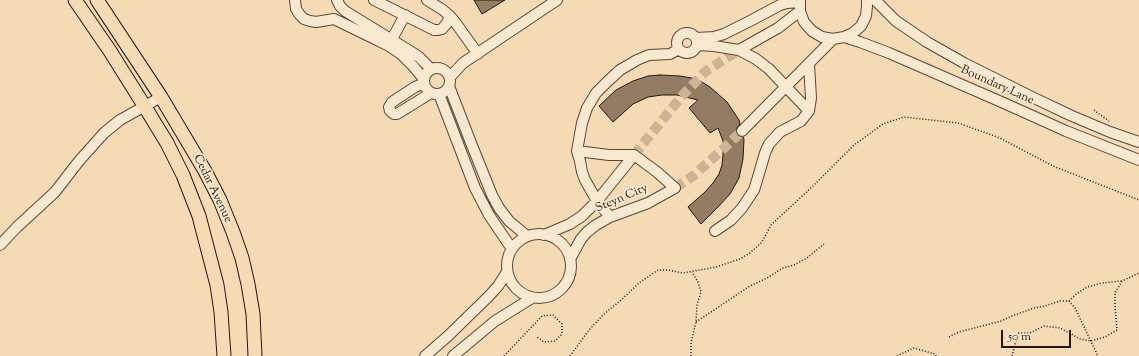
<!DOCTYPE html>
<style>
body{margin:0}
#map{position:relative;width:1139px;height:356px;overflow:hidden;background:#f5dbb5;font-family:"Sorts Mill Goudy",serif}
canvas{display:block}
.scale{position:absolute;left:1001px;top:330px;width:70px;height:18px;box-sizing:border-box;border:2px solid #28150d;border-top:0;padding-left:5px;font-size:12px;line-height:14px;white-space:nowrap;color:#28150d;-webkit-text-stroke:3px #f8e8cf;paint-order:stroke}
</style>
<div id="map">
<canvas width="1139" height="356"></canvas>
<div class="scale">50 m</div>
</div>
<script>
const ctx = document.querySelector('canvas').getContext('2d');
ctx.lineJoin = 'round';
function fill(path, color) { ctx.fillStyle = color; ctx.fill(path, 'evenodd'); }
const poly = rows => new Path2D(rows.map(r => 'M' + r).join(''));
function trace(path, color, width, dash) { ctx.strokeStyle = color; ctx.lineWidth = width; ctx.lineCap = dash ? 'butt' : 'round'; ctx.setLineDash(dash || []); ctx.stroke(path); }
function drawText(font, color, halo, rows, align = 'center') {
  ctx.font = font + ' "Sorts Mill Goudy",serif'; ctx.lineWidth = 3.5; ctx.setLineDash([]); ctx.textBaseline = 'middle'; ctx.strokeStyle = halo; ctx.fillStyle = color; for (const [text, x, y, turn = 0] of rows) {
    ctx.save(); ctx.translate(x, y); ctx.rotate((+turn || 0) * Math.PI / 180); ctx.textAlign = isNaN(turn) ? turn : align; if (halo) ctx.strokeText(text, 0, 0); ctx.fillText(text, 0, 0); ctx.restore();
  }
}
const building = poly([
 [474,0,505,0,482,14,474,0],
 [660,75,680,76,697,79,710,87,727,102,739,120,740,124,736,129,736,132,738,136,743,137,744,139,743,159,739,178,730,194,718,207,701,224,688,207,705,192,713,183,719,174,722,165,723,155,723,141,718,128,710,133,689,108,698,100,677,95,662,95,648,97,633,104,613,122,599,106,616,90,633,81,648,76,660,75]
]);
const minorTunnel = poly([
 [634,155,682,96,706,71,739,50],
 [675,188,693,176,723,149,742,131]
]);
const path = poly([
 [1094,110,1099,114,1109,121],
 [1069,301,1075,295,1087,287,1102,283,1121,281],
 [696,322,750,286,767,278,783,268,794,265,807,258,824,244],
 [949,337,959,332,1001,321,1012,316,1034,308,1045,306,1060,301,1069,301,1075,308,1098,356],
 [504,356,542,316,553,315,562,324,562,334,555,341,544,342,537,337],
 [570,356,589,330,605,313,620,301,639,283,658,270,668,270,683,273,700,270,716,267,740,259,750,253,762,242,771,225,813,186,854,145,883,124,904,117,958,123,1000,138,1053,166,1139,200],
 [691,356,691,343,696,322,697,305,701,292,698,282,692,272],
 [897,356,914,348,935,354,936,356],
 [1012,356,1018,333,1030,333,1044,326,1060,328,1080,339,1091,341,1105,337,1117,330,1115,305,1115,293,1122,281,1139,273]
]);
const minor = poly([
 [295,0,296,9,300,15,304,19,310,21,316,22,334,19,373,38,389,46,401,54,413,66,424,79],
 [337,0,340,6,345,11,410,51,419,57,431,69],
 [374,0,434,30,438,30,442,29,447,23,450,16],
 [427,0,443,10,450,16,455,22,478,54],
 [800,0,800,11,804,22,812,31,822,37,833,39,844,37,853,33,861,26,866,16,867,6,867,0],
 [875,0,896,21,927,42,964,63,1032,97,1072,116,1110,132,1139,142],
 '677 43a10 10 0 1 1 20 0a10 10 0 1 1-20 0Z',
 [844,37,860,42,889,53,1006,104,1066,131,1139,160],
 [696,38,714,37,724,34,750,21,780,5,787,3,800,2],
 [392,39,405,15],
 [697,45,714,46,739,50,756,59,769,69,809,111],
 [739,50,778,28,800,11],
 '424 81a13 13 0 1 1 26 0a13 13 0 1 1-26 0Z',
 [450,77,463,63,557,0],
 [424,83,415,87,392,102,389,107,390,111,394,114,397,114,431,93],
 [449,86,471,143,492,195,499,208,509,221,527,236],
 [439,94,475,188,489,215,512,249],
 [742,131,833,39],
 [610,217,597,201,585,180,582,172,580,161,577,151,582,123,587,108,596,93,607,82,620,70,637,60,649,55,670,54,679,49],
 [715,231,731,220,742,208,754,190,758,177,765,153,769,144,780,132,801,121,809,111,811,98,809,64],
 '507 266a32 32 0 1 1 64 0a32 32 0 1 1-64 0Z',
 [544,235,570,224,582,216,597,201,634,155],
 [0,245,17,227,55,192,79,161,104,133,120,120,161,97],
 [570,259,581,239,587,232,596,225,610,217,648,203,675,188,657,172,634,155,609,155,577,151],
 [425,356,448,336,489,296,498,286,507,272],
 [453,356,495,321,532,298]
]);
const major = poly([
 [75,0,110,51,145,107,167,143,183,175,199,216,217,285,221,312,224,356],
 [97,0,161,97,205,171,220,200,233,232,242,258,248,284,253,314,255,356]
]);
const streetNames = [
 ["Boundary Lane",997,86,24],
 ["Cedar Avenue",212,189,64],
 ["Steyn City",622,199,-23]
];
fill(building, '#937c64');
trace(building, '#28150d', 1);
trace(minorTunnel, '#ccb393', 10, [10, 5]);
trace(minor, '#5b4637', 12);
trace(major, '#28150d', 15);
trace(path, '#28150d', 1.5, [1, 2]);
trace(minor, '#f8e8cf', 10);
trace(major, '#f5dbb5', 13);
drawText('12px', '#28150d', '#f8e8cf', streetNames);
</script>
